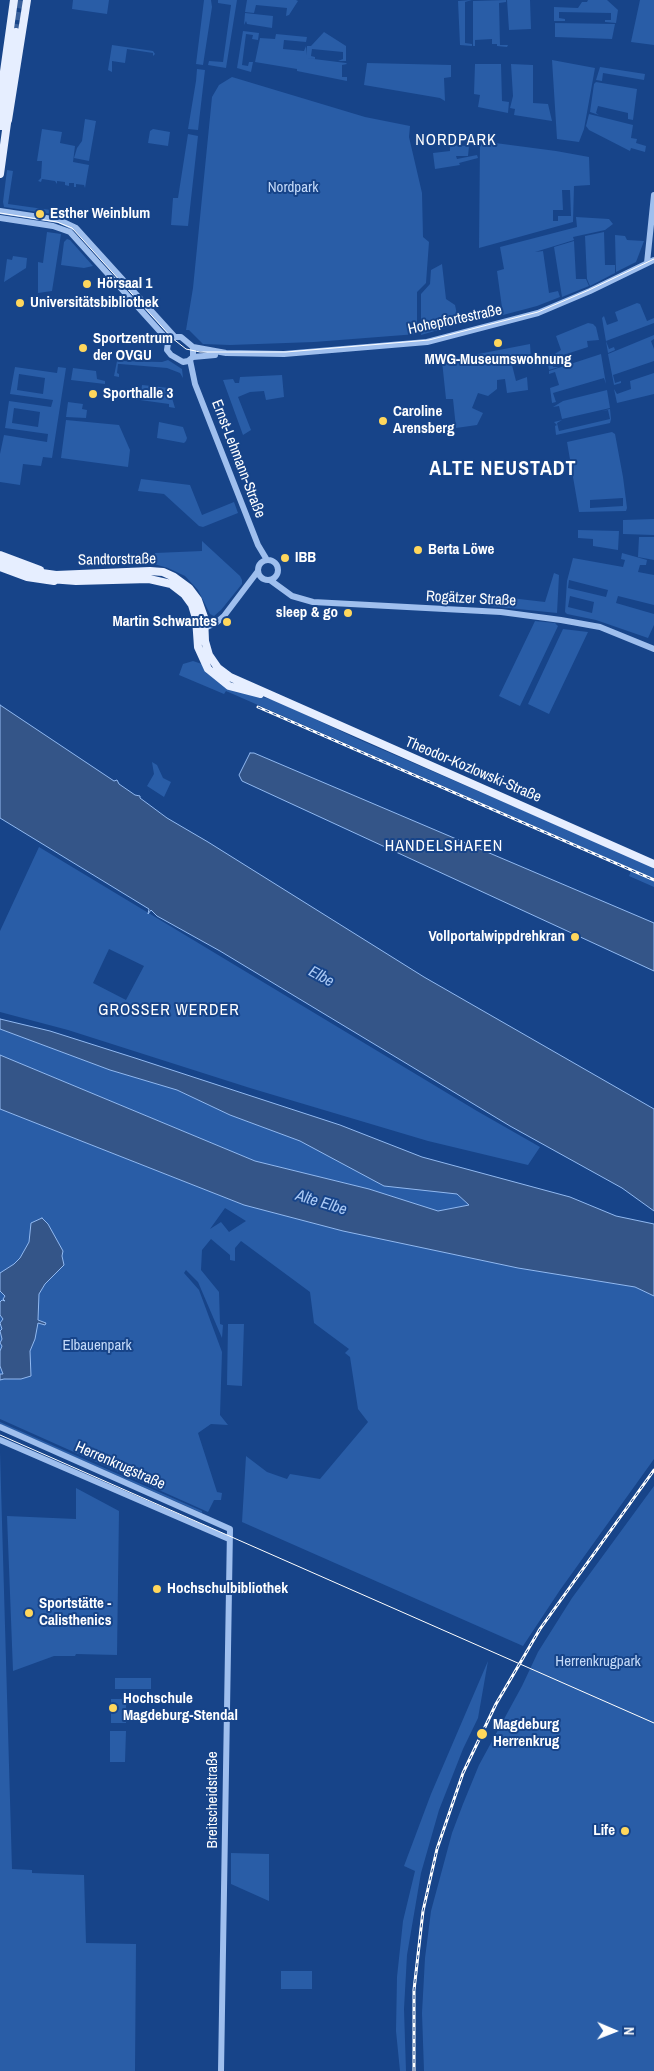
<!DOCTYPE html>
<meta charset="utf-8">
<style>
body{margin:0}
#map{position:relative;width:654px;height:2071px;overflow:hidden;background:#174489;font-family:"Archivo Narrow",sans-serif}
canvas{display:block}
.north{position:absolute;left:589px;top:2006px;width:50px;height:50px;-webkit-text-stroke:4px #174489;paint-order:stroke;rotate:91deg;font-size:14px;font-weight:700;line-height:20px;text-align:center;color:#fff}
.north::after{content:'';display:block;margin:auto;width:18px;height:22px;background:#fff;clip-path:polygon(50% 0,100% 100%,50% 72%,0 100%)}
</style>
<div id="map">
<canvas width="654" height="2071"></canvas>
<div class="north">N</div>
</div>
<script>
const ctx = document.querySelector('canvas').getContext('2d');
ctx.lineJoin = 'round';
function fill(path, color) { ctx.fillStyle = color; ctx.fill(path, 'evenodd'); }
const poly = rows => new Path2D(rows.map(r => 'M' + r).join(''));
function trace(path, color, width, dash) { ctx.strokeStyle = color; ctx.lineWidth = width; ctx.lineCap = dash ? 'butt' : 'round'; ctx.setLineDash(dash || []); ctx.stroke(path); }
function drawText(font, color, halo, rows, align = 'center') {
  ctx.font = font + ' "Archivo Narrow",sans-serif'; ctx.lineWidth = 4; ctx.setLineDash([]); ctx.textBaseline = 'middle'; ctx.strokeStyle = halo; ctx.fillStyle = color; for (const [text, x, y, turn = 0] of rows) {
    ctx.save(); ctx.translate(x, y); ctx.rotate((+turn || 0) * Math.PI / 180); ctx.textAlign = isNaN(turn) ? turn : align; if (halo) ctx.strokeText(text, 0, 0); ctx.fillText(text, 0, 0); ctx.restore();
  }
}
const green = poly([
 [73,0,109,0,107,14,72,9],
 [204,0,211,0,212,7,203,65,196,64],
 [218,0,237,0,226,68,208,65,209,61,223,62,231,5,218,3],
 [247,0,296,0,298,1,289,15,286,16,287,8,256,5,254,13,245,12],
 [472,0,465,2,465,43,472,44,472,46,460,45,458,1],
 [506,0,506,2,499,3,500,45,508,45,507,47,497,46,497,44,492,44,492,39,475,40,475,46,473,46,473,1],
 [507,0,530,0,531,29,509,30],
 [588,0,607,0,618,10,616,23,605,22,605,20,611,20,611,13,559,12,559,18,565,19,565,21,554,21,554,7,578,8,582,2,587,2],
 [640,0,654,0,654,45,631,42],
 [245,13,273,16,272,28,247,24,246,21,244,25],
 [555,23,615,24,612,39,555,37],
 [243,31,259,33,258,40,252,39,253,35,246,34,242,65,248,66,249,62,253,62,251,72,237,68],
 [324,32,346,46,346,61,338,61,343,59,343,52,312,49,311,56,315,57,315,59,306,58,346,63,347,64,342,65,342,77,347,77,347,81,297,71,297,69,255,62,260,38,275,39,276,34,307,37,306,42,284,40,283,49,304,51,306,46,306,55,307,46,311,46],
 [112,45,153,51,155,54,153,56,153,53,127,49,125,63,112,61,112,72,108,70],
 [552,60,595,68,584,129,579,142,557,139],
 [367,63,451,65,451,77,444,78,445,101,440,98,364,85],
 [475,64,501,64,502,101,509,102,508,113,478,107,480,95,474,94],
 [511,64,533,65,533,103,548,104,552,121,514,115,515,109,510,108,513,96],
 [600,67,645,74,644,80,603,73,602,81,596,80],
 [197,69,205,70,198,130,188,129,196,81],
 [232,77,365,117,410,126,409,137,422,193,423,237,429,242,426,283,417,292,417,334,314,342,230,345,203,344,189,330,186,330,193,288,212,97,219,85],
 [596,82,637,89,633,120,628,119,628,113,598,106,596,113,599,115,590,112,594,84],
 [589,114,633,125,631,138,637,139,636,143,646,146,645,152,631,148,630,151,589,130,586,126],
 [85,119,96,121,89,161,74,158,77,148,82,141],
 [42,129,62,132,60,143,75,146,73,162,89,165,85,188,84,185,76,184,76,187,74,187,74,183,69,183,69,186,65,185,65,182,57,181,57,184,55,181,42,179,41,182,38,181,41,178,42,161,37,161],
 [153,129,170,132,168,146,148,143,150,131],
 [188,134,198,136,188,226,171,225,173,198,178,198],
 [480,141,556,151,589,157,590,185,574,186,573,222,479,248],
 [562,190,570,190,571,216,558,216,558,221,553,221,553,210,563,210],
 [450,145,469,146,468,156,456,156,457,159,477,155,478,158,459,163,460,165,435,169,433,153,450,151],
 [7,170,13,171,8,204,65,212,64,216,4,207,3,202],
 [576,217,609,219,613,224,605,230,573,237,574,240,535,252,543,251,549,293,558,291,560,297,537,306,503,315,497,271,504,269,500,247,577,227],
 [47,232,61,234,52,291,38,293,38,262,43,263],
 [604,232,605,265,615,265,615,273,590,286,587,279,585,236],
 [615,235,625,236,627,240,644,241,636,262,616,272],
 [67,239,70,240,93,266,84,268,61,265,64,242],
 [574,241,576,279,586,279,589,286,562,297,554,247],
 [13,256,27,258,26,268,4,282,7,259,12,260],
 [442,264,446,299,455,305,459,324,421,335,421,294,430,284,431,270],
 [637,303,640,304,647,321,654,318,654,323,606,341,609,349,614,347,615,350,608,353,602,318,604,316,607,325,618,321,615,312],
 [588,323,593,324,596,327,599,340,587,341,588,347,551,359,553,367,559,367,549,370,547,359,561,350,556,336],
 [654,335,654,339,651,341,654,349,654,361,613,375,615,383,621,381,621,383,614,385,608,354],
 [530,344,531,358,523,359,523,362,512,365,516,381,527,377,528,390,507,393,505,379,497,380,497,389,488,396,478,393,472,408,483,413,477,425,456,428,453,399,446,399,442,361],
 [601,354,606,384,604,378,553,393,556,402,552,403,550,388,559,385,555,372,549,374,549,371],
 [168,360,182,369,183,378,180,373,167,368,120,364,118,364,117,373,119,374,119,377,114,376,117,361,162,362],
 [15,367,57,373,58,367,66,368,52,458,43,457,41,466,23,464,20,485,0,482,0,454,4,435,47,442,48,434,5,428,9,401,51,407,53,400,10,394],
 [19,374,45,378,43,394,17,390],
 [14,408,40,412,38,427,12,423],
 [73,368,96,371,97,379,105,381,105,384,71,380],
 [654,373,654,394,617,403,614,389,617,394,631,389,630,381],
 [282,375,284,397,266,400,264,391,250,392,238,397,251,430,243,435,223,380,233,379,235,383,239,383,240,377],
 [142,385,169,388,175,408,169,407,169,404,140,400],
 [607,390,610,408,562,419,559,406,553,407,563,401],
 [68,402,83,404,82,409,87,410,86,418,66,417],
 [610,409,611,419,610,423,556,435,555,426,557,425,554,422,562,420,557,423,559,431,610,419,608,410,602,411],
 [66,420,119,425,130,450,128,467,61,458],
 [159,422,183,427,187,438,186,441,184,443,157,438],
 [612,432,615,434,623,477,627,508,626,511,579,512,567,442],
 [623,498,623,506,590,508,590,500],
 [141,479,190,485,202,515,234,502,238,513,203,527,199,526,164,494,138,491],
 [654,519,654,535,623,534,623,520],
 [578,530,619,531,618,550,593,546,593,539,578,538],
 [639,537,654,537,654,560,638,557],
 [202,541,240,576,242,580,242,584,221,610,214,616,210,614,198,590,185,576,168,568,154,564,155,553,202,551],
 [622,553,647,560,646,565,640,565,638,572,654,575,654,605,618,596,616,603,654,614,654,625,648,638,596,620,567,614,565,612,567,581,573,558,623,567,625,560,621,559],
 [569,580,608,590,606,597,568,588],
 [570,596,594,602,592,613,568,607],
 [554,573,559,575,557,613,489,606,489,604,500,604,502,597,545,602],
 [535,621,555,623,558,626,520,706,499,696],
 [563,629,588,632,549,714,528,704],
 [193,661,202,664,212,677,228,688,274,700,360,740,654,867,654,887,629,876,632,869,226,691,224,694,179,675,183,664],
 [152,762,157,765,163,778,171,782,164,797,147,786,154,774],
 [39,847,477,1111,540,1147,528,1165,428,1141,250,1088,68,1030,0,1012,0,931],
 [109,949,144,966,126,1000,93,983],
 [0,1029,110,1070,177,1090,230,1115,300,1141,441,1191,457,1194,469,1205,438,1211,369,1189,255,1161,0,1055],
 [0,1109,244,1205,343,1231,518,1268,635,1287,654,1296,654,1459,560,1590,523,1646,242,1522,246,1456,267,1472,287,1479,290,1474,320,1479,368,1422,358,1409,350,1357,345,1353,349,1349,314,1323,310,1292,241,1241,235,1248,235,1261,230,1260,230,1255,211,1239,202,1250,201,1270,219,1292,220,1324,223,1325,222,1338,198,1282,186,1270,184,1273,199,1290,222,1352,220,1415,228,1425,211,1424,198,1433,217,1492,222,1493,221,1500,214,1500,208,1512,0,1419],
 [225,1208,246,1221,229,1232,221,1222,210,1229],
 [228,1324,244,1324,242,1386,227,1385],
 [0,1422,202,1511,202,1513,0,1424],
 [0,1452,12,1869,32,1870,32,1873,84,1875,86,1943,136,1944,135,2071,0,2071],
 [654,1486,654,2071,424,2071,422,2013,425,1958,431,1911,452,1833,463,1804,479,1765,522,1686,538,1652,572,1598],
 [76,1488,119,1511,117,1655,76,1654,75,1656,54,1656,13,1671,7,1516,76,1519],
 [488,1661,478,1718,463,1749,439,1810,421,1873,407,1955,404,2009,406,2071,400,2071,396,2031,397,1977,403,1921,415,1871,404,1866,431,1794],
 [115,1678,151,1678,151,1689,115,1689],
 [111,1699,126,1699,126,1723,111,1723],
 [110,1731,126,1731,125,1762,110,1762],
 [231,1853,269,1854,269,1901,231,1884],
 [281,1971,312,1971,312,1989,281,1989]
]);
const water = poly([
 [0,705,114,781,117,780,119,784,135,795,140,796,140,798,167,818,208,842,424,977,654,1109,654,1211,622,1188,510,1126,220,951,157,916,151,910,148,914,149,909,0,818,0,705],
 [250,753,254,753,654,923,654,971,242,781,239,775,250,753],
 [0,1019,50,1031,135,1058,340,1125,422,1157,570,1197,616,1216,654,1224,654,1296,635,1287,518,1268,343,1231,244,1205,0,1109,0,1055,255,1161,369,1189,438,1211,469,1205,457,1194,384,1186,300,1141,230,1115,177,1090,110,1070,0,1029,0,1019],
 [42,1218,48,1224,63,1251,62,1256,64,1265,45,1284,39,1294,38,1320,46,1323,45,1325,38,1323,35,1339,30,1351,31,1376,21,1379,4,1379,0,1380,0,1374,3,1374,0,1366,0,1351,2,1346,0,1343,2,1339,0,1331,2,1329,0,1323,3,1319,0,1315,0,1302,2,1300,5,1301,3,1299,5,1296,0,1291,0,1273,14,1264,20,1258,29,1242,31,1223,42,1218]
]);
const majorTunnel = poly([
 [16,32,21,0]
]);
const minor = poly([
 [0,211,59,220,76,228,174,336],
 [0,218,53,226,70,232,165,337,168,343,167,350,171,355,183,362,188,361,193,357,193,347,181,337,173,337,168,343],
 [647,263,654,195],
 [193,347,226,353,284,354,427,342,538,313,590,291,654,260],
 [193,357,215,355],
 [190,360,195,384,258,545,267,560],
 '258 570a10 10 0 1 1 20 0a10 10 0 1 1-20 0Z',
 [270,580,292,596,313,602,501,612,561,620,600,627,654,649],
 [202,629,216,623,224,616,258,571],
 [0,1427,230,1529,221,2071],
 [0,1440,229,1539]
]);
const major = poly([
 [0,100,14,0],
 [8,120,27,0],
 [0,126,16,32],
 [0,174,8,116],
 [0,555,40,570],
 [0,561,32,573],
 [0,567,27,577,54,581],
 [28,571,56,575,150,571,163,572,174,577,189,588,198,600,204,617,205,641,209,655,218,668,230,677,654,864],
 [50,579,76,581,149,579,171,584,184,594,192,605,196,618,198,647,208,669,229,686,260,694]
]);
const tram = poly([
 [0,213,57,222,72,228,172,338,186,349,200,352,286,352,429,340,538,312,589,290,654,259],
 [0,1435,654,1723]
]);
const rail = poly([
 [258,707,654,880],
 [414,2071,414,1990,423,1911,437,1849,463,1773,496,1704,540,1629,654,1470]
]);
const markers = [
 [40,214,5,"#ffd75c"],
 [87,284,5,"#ffd75c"],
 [20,303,5,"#ffd75c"],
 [498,343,5,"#ffd75c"],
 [83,348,5,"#ffd75c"],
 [93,394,5,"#ffd75c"],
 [383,421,5,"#ffd75c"],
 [418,550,5,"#ffd75c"],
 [285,558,5,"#ffd75c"],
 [348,613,5,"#ffd75c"],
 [227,622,5,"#ffd75c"],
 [575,937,5,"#ffd75c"],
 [157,1589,5,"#ffd75c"],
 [29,1613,5,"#ffd75c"],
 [113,1708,5,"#ffd75c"],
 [482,1734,6,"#ffd75c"],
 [625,1831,5,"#ffd75c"]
];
const parkNames = [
 ["Nordpark",293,188],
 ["Elbauenpark",97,1346],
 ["Herrenkrugpark",598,1662]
];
const poiNames = [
 ["Esther Weinblum",50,214],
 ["Hörsaal 1",97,284],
 ["Universitätsbibliothek",30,303],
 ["Sportzentrum",93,339],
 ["der OVGU",93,356],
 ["MWG-Museumswohnung",498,360,"center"],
 ["Sporthalle 3",103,394],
 ["Caroline",393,412],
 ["Arensberg",393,429],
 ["Berta Löwe",428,550],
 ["IBB",295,558],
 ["sleep & go",338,613,"right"],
 ["Martin Schwantes",217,622,"right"],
 ["Vollportalwippdrehkran",565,937,"right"],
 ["Hochschulbibliothek",167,1589],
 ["Sportstätte -",39,1604],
 ["Calisthenics",39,1621],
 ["Hochschule",123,1699],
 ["Magdeburg-Stendal",123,1716],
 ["Magdeburg",493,1725],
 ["Herrenkrug",493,1742],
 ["Life",615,1831,"right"]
];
const streetNames = [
 ["Hohepfortestraße",455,320,-12],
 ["Ernst-Lehmann-Straße",238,459,69],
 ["Sandtorstraße",117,560,-1],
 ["Rogätzer Straße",471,599,3],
 ["Theodor-Kozlowski-Straße",473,770,23],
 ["Herrenkrugstraße",120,1466,24],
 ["Breitscheidstraße",213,1800,-90]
];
const neighbourhoodNames = [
 ["NORDPARK",456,141],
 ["HANDELSHAFEN",444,847],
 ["GROSSER WERDER",169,1011]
];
const waterNames = [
 ["Elbe",321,977,29],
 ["Alte Elbe",321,1203,17]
];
const districtNames = [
 ["ALTE NEUSTADT",503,470]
];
fill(green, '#295da7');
fill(water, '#345588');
trace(water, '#91b9f1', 1);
trace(majorTunnel, '#3a609b', 8, [8, 4]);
trace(minor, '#9fbfee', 6);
trace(major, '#e6eeff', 8);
trace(tram, '#fff', 1);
trace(rail, '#fff', 3);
trace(rail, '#174489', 1, [4]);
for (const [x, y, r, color] of markers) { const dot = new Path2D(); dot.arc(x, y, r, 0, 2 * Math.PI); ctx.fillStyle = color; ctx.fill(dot); trace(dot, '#174489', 2); }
drawText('15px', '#c5dbfa', '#174489', parkNames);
drawText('bold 15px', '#fff', '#174489', poiNames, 'left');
drawText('15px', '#fff', '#174489', streetNames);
ctx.letterSpacing = '1px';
drawText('16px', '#fff', '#174489', neighbourhoodNames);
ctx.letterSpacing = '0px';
drawText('italic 16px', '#aac9f5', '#174489', waterNames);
ctx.letterSpacing = '1px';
drawText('bold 20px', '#fff', '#174489', districtNames);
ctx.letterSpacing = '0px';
</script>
